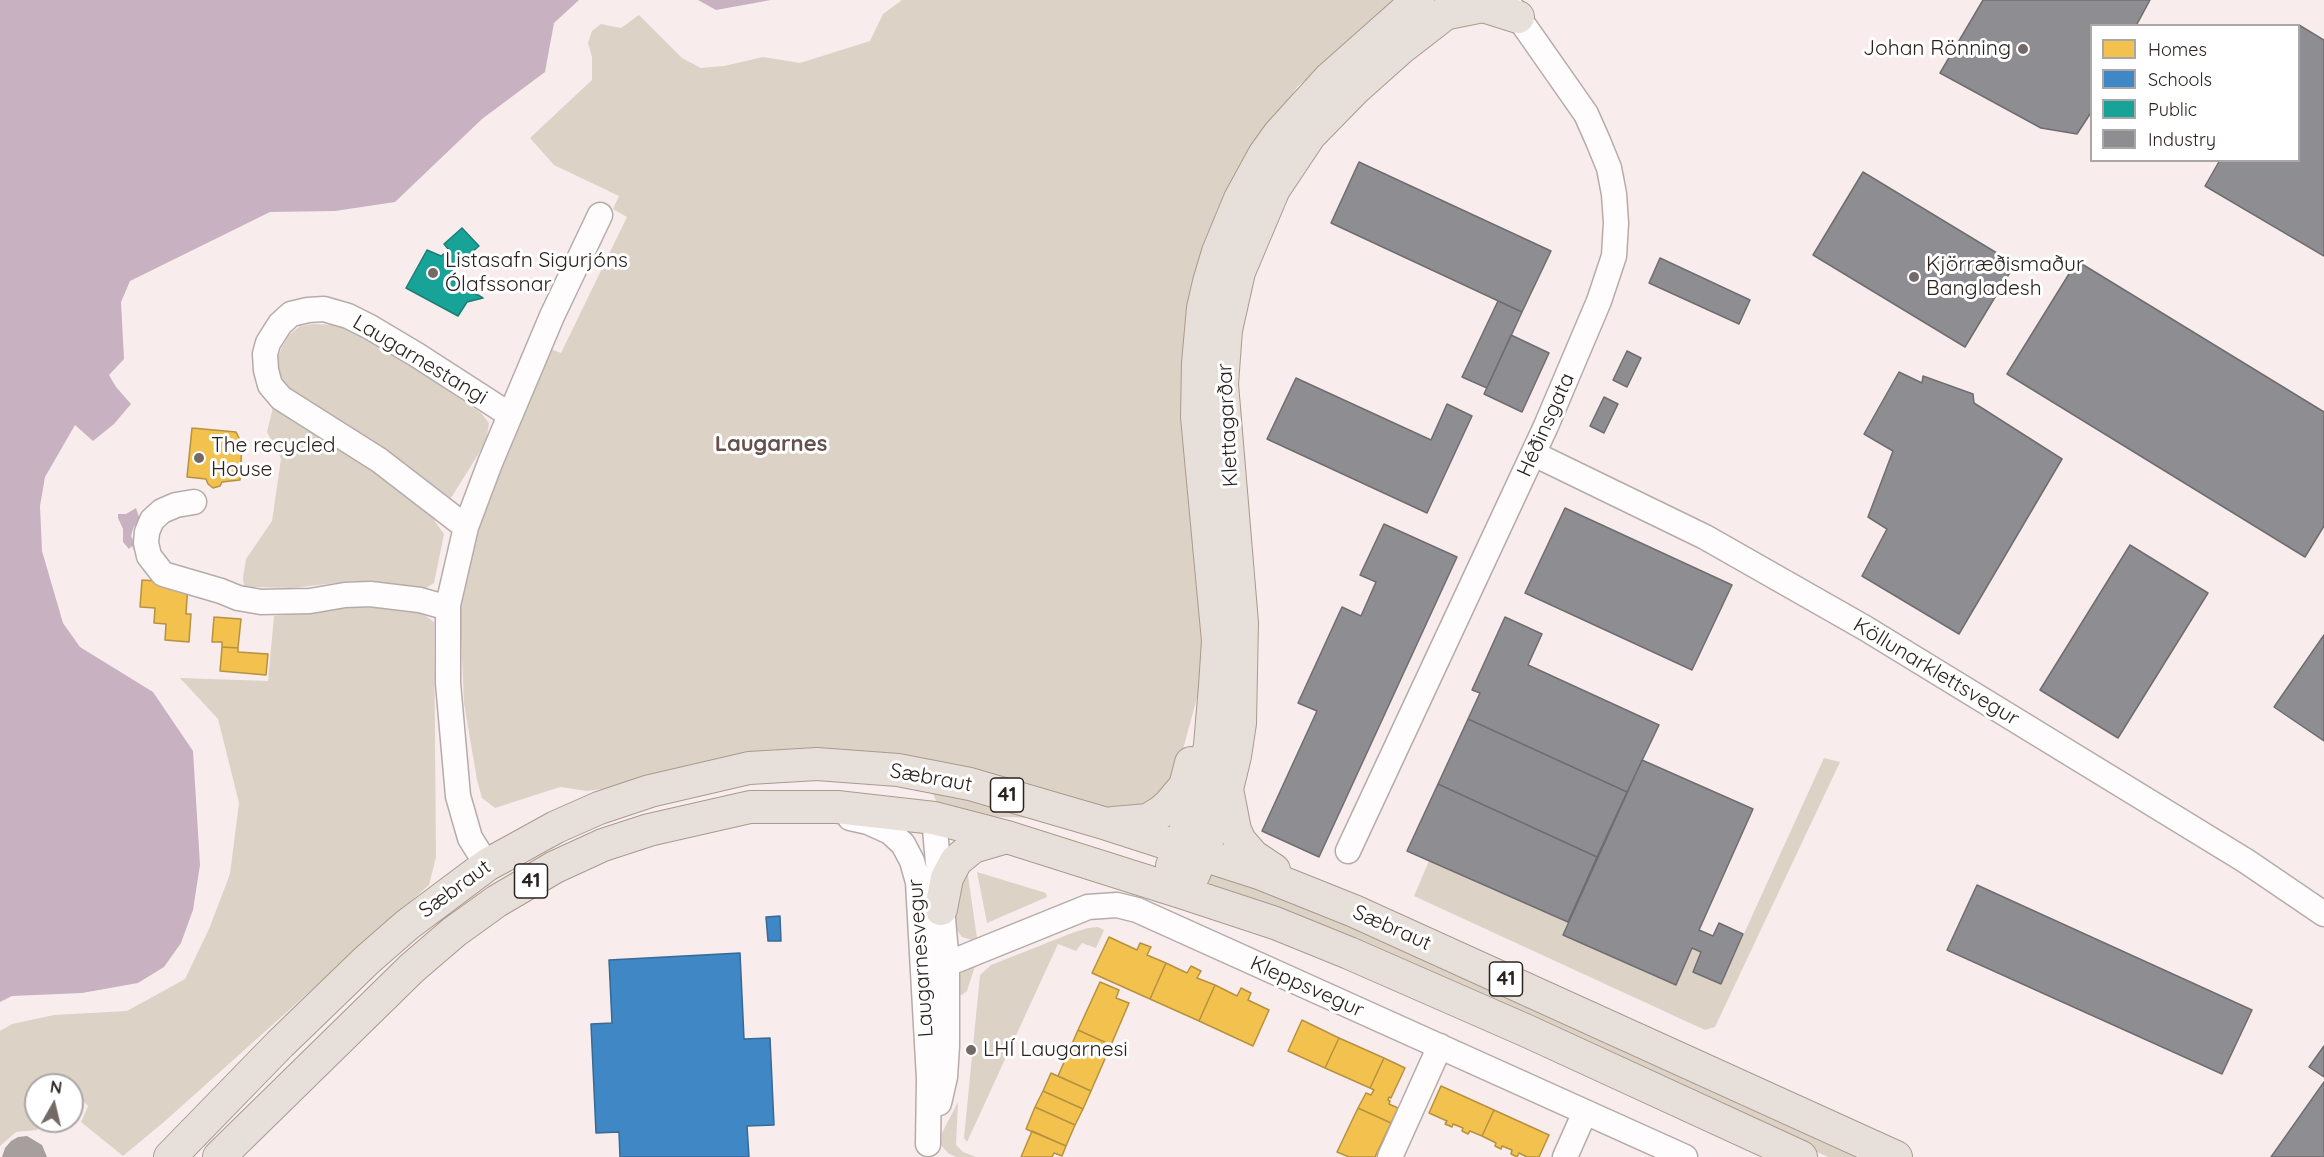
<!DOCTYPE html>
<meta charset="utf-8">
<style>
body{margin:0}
#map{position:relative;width:2324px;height:1157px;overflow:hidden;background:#f8edec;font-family:Quicksand,sans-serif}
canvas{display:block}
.legend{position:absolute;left:2090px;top:24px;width:210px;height:138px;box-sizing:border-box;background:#fff;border:2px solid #aaa7a6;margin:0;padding:8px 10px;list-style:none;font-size:18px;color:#2b2220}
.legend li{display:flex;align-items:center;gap:12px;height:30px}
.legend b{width:30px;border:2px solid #aaa7a6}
.north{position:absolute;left:24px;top:1073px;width:60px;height:60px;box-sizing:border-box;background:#fff;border:2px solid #aaa7a6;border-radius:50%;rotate:8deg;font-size:16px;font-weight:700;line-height:24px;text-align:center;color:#2b2220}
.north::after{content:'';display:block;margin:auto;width:21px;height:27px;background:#736967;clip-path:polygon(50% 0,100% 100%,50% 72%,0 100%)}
</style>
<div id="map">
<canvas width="2324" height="1157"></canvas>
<ul class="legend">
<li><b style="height:16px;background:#f2c14e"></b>Homes</li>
<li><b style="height:16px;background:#3f88c5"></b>Schools</li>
<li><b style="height:16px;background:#17a398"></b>Public</li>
<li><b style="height:16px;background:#8d8d92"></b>Industry</li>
</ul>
<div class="north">N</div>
</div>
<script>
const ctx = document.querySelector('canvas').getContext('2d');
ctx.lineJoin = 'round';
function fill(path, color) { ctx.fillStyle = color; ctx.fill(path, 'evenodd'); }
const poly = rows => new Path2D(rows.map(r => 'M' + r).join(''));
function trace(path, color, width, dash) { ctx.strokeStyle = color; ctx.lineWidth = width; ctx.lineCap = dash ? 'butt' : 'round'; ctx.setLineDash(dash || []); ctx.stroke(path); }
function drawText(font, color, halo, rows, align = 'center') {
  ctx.font = font + ' Quicksand,sans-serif'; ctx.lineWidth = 6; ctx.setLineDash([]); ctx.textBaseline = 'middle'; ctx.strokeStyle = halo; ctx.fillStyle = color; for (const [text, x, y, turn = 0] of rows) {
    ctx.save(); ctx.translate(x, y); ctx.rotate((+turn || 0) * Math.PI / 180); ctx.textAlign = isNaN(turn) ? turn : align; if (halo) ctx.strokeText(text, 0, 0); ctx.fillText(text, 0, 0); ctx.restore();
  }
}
const green = poly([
 [902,0,1399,0,1297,87,1225,199,1205,668,1175,779,1161,800,1124,814,909,761,616,787,587,791,560,787,495,808,482,798,477,780,464,703,459,592,497,474,548,348,561,353,627,217,613,209,619,196,554,165,530,138,592,80,592,57,588,43,592,31,601,24,621,28,639,15,682,58,701,68,724,66,763,57,800,63,870,41,883,14],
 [313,324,335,325,369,337,481,413,489,423,486,442,451,498,298,397,277,379,276,361,282,347,289,335,300,326],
 [274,403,352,450,427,510,444,534,434,583,424,589,353,581,292,588,244,587,243,578,246,559,272,521,281,459,267,432],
 [366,606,422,613,434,622,436,857,429,885,165,1121,123,1156,81,1122,88,1106,76,1093,72,1096,72,1085,36,1085,36,1121,46,1121,37,1130,16,1132,0,1146,0,1031,12,1024,54,1015,127,1011,185,979,209,929,230,874,239,803,218,719,180,678,268,681,274,616],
 [1824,758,1840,762,1715,1027,1705,1030,1414,896,1429,861,1568,922,1563,935,1675,985,1692,948,1701,952,1693,972,1721,984],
 [931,789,1036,818,972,816,939,808],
 [967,869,977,938,972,940,962,937,956,929,954,899],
 [1206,870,1292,896,1870,1157,1828,1157,1530,1021,1224,895,1210,884,1205,875],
 [977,872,1046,893,1047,897,987,923],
 [1098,927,1104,930,1096,948,1082,943,1076,951,1058,944,967,1142,964,1138,980,975,991,965,1072,933,1088,928],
 [981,961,974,969,967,991,962,995,955,994,957,981,961,973],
 [958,1102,956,1145,963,1152,976,1157,956,1157,948,1153,941,1145,942,1133]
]);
const water = poly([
 [0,0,579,0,554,23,545,72,482,119,395,202,335,211,270,212,130,281,121,302,124,359,109,375,116,387,131,404,114,424,93,441,75,425,45,477,40,506,42,551,63,623,80,647,153,692,193,751,200,865,193,910,181,943,164,967,138,983,82,993,12,996,0,1002],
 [698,0,771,0,716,10],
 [136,508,141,523,134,526,131,536,136,546,136,549,134,550,132,546,129,549,123,542,123,529,118,518,118,514,126,514]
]);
const homes = poly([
 [192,428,236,432,242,444,240,480,222,482,220,486,213,488,208,484,206,479,187,477,192,428],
 [142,580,188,583,186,614,191,614,189,642,165,640,166,624,154,623,155,608,140,607,142,580],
 [214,617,241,619,238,648,222,647,222,642,212,642,214,617],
 [222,647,238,648,238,652,268,654,266,675,220,671,222,647],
 [1109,937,1137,950,1140,943,1151,947,1147,955,1166,963,1150,999,1092,973,1109,937],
 [1166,963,1187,973,1191,966,1201,971,1197,978,1215,985,1199,1021,1150,999,1166,963],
 [1100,982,1119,990,1116,998,1129,1003,1111,1045,1078,1030,1100,982],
 [1215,985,1237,996,1241,988,1251,993,1248,1000,1269,1010,1253,1046,1199,1021,1215,985],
 [1302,1020,1339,1038,1325,1068,1288,1051,1302,1020],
 [1078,1030,1111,1045,1091,1091,1058,1076,1078,1030],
 [1339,1038,1384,1058,1370,1088,1325,1068,1339,1038],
 [1384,1058,1405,1068,1391,1098,1389,1097,1388,1100,1390,1101,1389,1104,1398,1108,1391,1123,1358,1108,1366,1093,1371,1095,1374,1090,1370,1088,1384,1058],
 [1051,1073,1091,1091,1083,1109,1043,1091,1051,1073],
 [1441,1086,1494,1110,1482,1136,1470,1131,1468,1134,1462,1131,1463,1128,1453,1124,1452,1127,1445,1124,1447,1121,1429,1113,1441,1086],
 [1043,1091,1083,1109,1075,1125,1035,1107,1043,1091],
 [1035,1107,1075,1125,1066,1146,1026,1129,1035,1107],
 [1358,1108,1391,1123,1375,1157,1349,1157,1337,1152,1358,1108],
 [1494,1110,1549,1135,1539,1157,1527,1157,1519,1153,1517,1157,1511,1154,1512,1150,1502,1146,1501,1149,1495,1146,1496,1143,1482,1136,1494,1110],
 [1032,1131,1066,1146,1062,1156,1054,1153,1052,1157,1021,1157,1032,1131]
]);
const schools = poly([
 [780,916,781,941,768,941,766,917,780,916],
 [740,953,744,1039,770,1038,774,1125,747,1126,749,1157,620,1157,619,1132,596,1133,591,1024,612,1023,609,960,740,953]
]);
const public = poly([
 [462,228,479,246,455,267,449,278,483,298,467,302,458,316,406,288,427,250,441,256,449,250,444,244,462,228]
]);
const industry = poly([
 [1983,0,2150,0,2136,26,2092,26,2092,111,2077,134,2041,128,1940,73,1983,0],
 [2299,25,2324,40,2324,256,2205,186,2220,160,2298,160,2299,25],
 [1359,162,1551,251,1522,312,1331,223,1359,162],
 [1863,172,2015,264,1965,347,1813,255,1863,172],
 [1660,258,1750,300,1739,324,1649,283,1660,258],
 [2077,261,2324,412,2324,526,2305,557,2007,374,2077,261],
 [1498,301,1522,312,1487,388,1462,377,1498,301],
 [1511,335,1549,353,1522,412,1484,394,1511,335],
 [1627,351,1641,358,1627,387,1613,380,1627,351],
 [1899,372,1922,383,1923,376,1973,394,1974,403,2062,459,1959,634,1862,576,1887,529,1868,517,1893,451,1864,434,1899,372],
 [1296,378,1431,440,1447,404,1472,416,1427,513,1267,439,1296,378],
 [1604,397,1618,404,1604,433,1590,426,1604,397],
 [1565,508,1732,585,1692,670,1525,593,1565,508],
 [1384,524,1457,557,1319,857,1262,831,1317,711,1298,703,1342,607,1361,616,1376,582,1360,575,1384,524],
 [2130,545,2208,593,2118,738,2040,690,2130,545],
 [1505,617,1542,634,1528,665,1659,725,1627,792,1468,719,1480,693,1472,690,1505,617],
 [2324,635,2324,741,2274,707,2324,635],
 [1468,719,1627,792,1597,857,1438,784,1468,719],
 [1642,760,1753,809,1699,930,1713,936,1719,923,1743,934,1721,984,1693,972,1701,952,1692,948,1676,985,1563,935,1642,760],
 [1438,784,1597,857,1568,922,1407,851,1438,784],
 [1977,885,2252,1010,2222,1074,1947,950,1977,885],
 [2324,1046,2324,1077,2309,1067,2324,1046],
 [2324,1082,2324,1157,2271,1157,2324,1082]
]);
const building = poly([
 [27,1136,42,1145,47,1157,2,1157,5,1148,11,1141,18,1137]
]);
const minor = poly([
 [1534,454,1705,537,1865,628,2246,861,2324,914],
 [194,502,176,505,162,511,152,520,147,532,146,543,149,556,163,574,221,591,238,598,261,602,310,601,345,595,370,594,420,600,448,608],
 [466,527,379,460,281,398,270,385,266,370,265,354,268,343,280,324,291,314,308,310,324,309,348,316,370,327,417,355,510,415],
 [850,818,868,822,890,832,903,844,912,861,918,882,929,1079,928,1144],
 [934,818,947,964,947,1046,945,1077,939,1103],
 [1348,851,1546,426,1599,301,1614,256,1616,223,1614,194,1609,168,1598,141,1586,114,1509,4],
 [487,865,470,838,458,796,448,683,448,605,466,527,490,463,552,316,600,215],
 [923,970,947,964,1088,907,1117,905,1137,910,1685,1157],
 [1390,1157,1440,1046],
 [1565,1157,1585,1112]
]);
const major = poly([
 [1443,14,1483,6,1518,17],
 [1227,789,1235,830,1240,841,1253,856,1274,870],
 [1113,823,1148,820,1161,812,1169,805,1185,786,1191,763],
 [1172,866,1192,813,1204,773,1210,745,1215,686,1218,641,1197,417,1198,363,1203,308,1209,282,1218,252,1240,199,1264,155,1279,134,1329,79,1418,0],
 [1194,874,1227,789,1235,756,1240,723,1242,623,1222,384,1226,330,1239,272,1274,189,1310,135,1355,89,1401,48,1463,0],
 [941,909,947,878,956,861,973,847,1007,837],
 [170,1157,280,1044,367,960,407,925,487,865,556,827,599,808,650,791,749,768,817,764,898,770,970,784,1107,824,1259,873,1354,911,1896,1157],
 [219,1157,412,968,454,932,497,901,555,867,603,845,649,830,750,807,837,807,934,818,1007,837,1187,894,1275,923,1349,953,1527,1031,1801,1157]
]);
const markers = [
 [2023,49,6,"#736967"],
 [433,273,6,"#736967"],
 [1914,277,6,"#736967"],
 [199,458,6,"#736967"],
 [971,1050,6,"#736967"]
];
const shields = [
 [1007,795,33],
 [531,881,33],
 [1506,979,33]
];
const shieldNames = [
 ["41",1007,795],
 ["41",531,881],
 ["41",1506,979]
];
const poiNames = [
 ["Johan Rönning",2011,49,"right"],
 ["Listasafn Sigurjóns",445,261],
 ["Ólafssonar",445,285],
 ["Kjörræðismaður",1926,265],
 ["Bangladesh",1926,289],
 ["The recycled",211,446],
 ["House",211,470],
 ["LHÍ Laugarnesi",983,1050]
];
const streetNames = [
 ["Laugarnestangi",420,360,31],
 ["Klettagarðar",1228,425,-93],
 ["Héðinsgata",1546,425,-66],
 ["Köllunarklettsvegur",1936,672,31],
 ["Sæbraut",931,778,10],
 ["Sæbraut",455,889,-36],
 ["Sæbraut",1392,928,24],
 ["Laugarnesvegur",921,958,-94],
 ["Kleppsvegur",1307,987,24]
];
const neighbourhoodNames = [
 ["Laugarnes",771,444]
];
fill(green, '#ddd2c6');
fill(water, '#c8b1c0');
fill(homes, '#f2c14e');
trace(homes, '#b69140', 1.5);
fill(schools, '#3f88c5');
trace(schools, '#396994', 1.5);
fill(public, '#17a398');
trace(public, '#1d7c74', 1.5);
fill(industry, '#8d8d92');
trace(industry, '#706d70', 1.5);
fill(building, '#a79e9e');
trace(minor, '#b5acaa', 27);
trace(major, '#aa9a8e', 34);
trace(minor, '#fefcfc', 24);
trace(major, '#e7dfd9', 32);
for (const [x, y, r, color] of markers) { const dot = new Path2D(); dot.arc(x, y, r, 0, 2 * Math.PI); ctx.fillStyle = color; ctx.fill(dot); trace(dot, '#fff', 2); }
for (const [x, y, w] of shields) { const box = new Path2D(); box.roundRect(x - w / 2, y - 17, w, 34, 4.5); ctx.fillStyle = '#fff'; ctx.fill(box); trace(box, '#2b2220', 1.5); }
drawText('bold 20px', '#2b2220', null, shieldNames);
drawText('21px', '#2b2220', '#fff', poiNames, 'left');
drawText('21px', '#2b2220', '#fff', streetNames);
drawText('bold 22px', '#65504d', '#fff', neighbourhoodNames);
</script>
